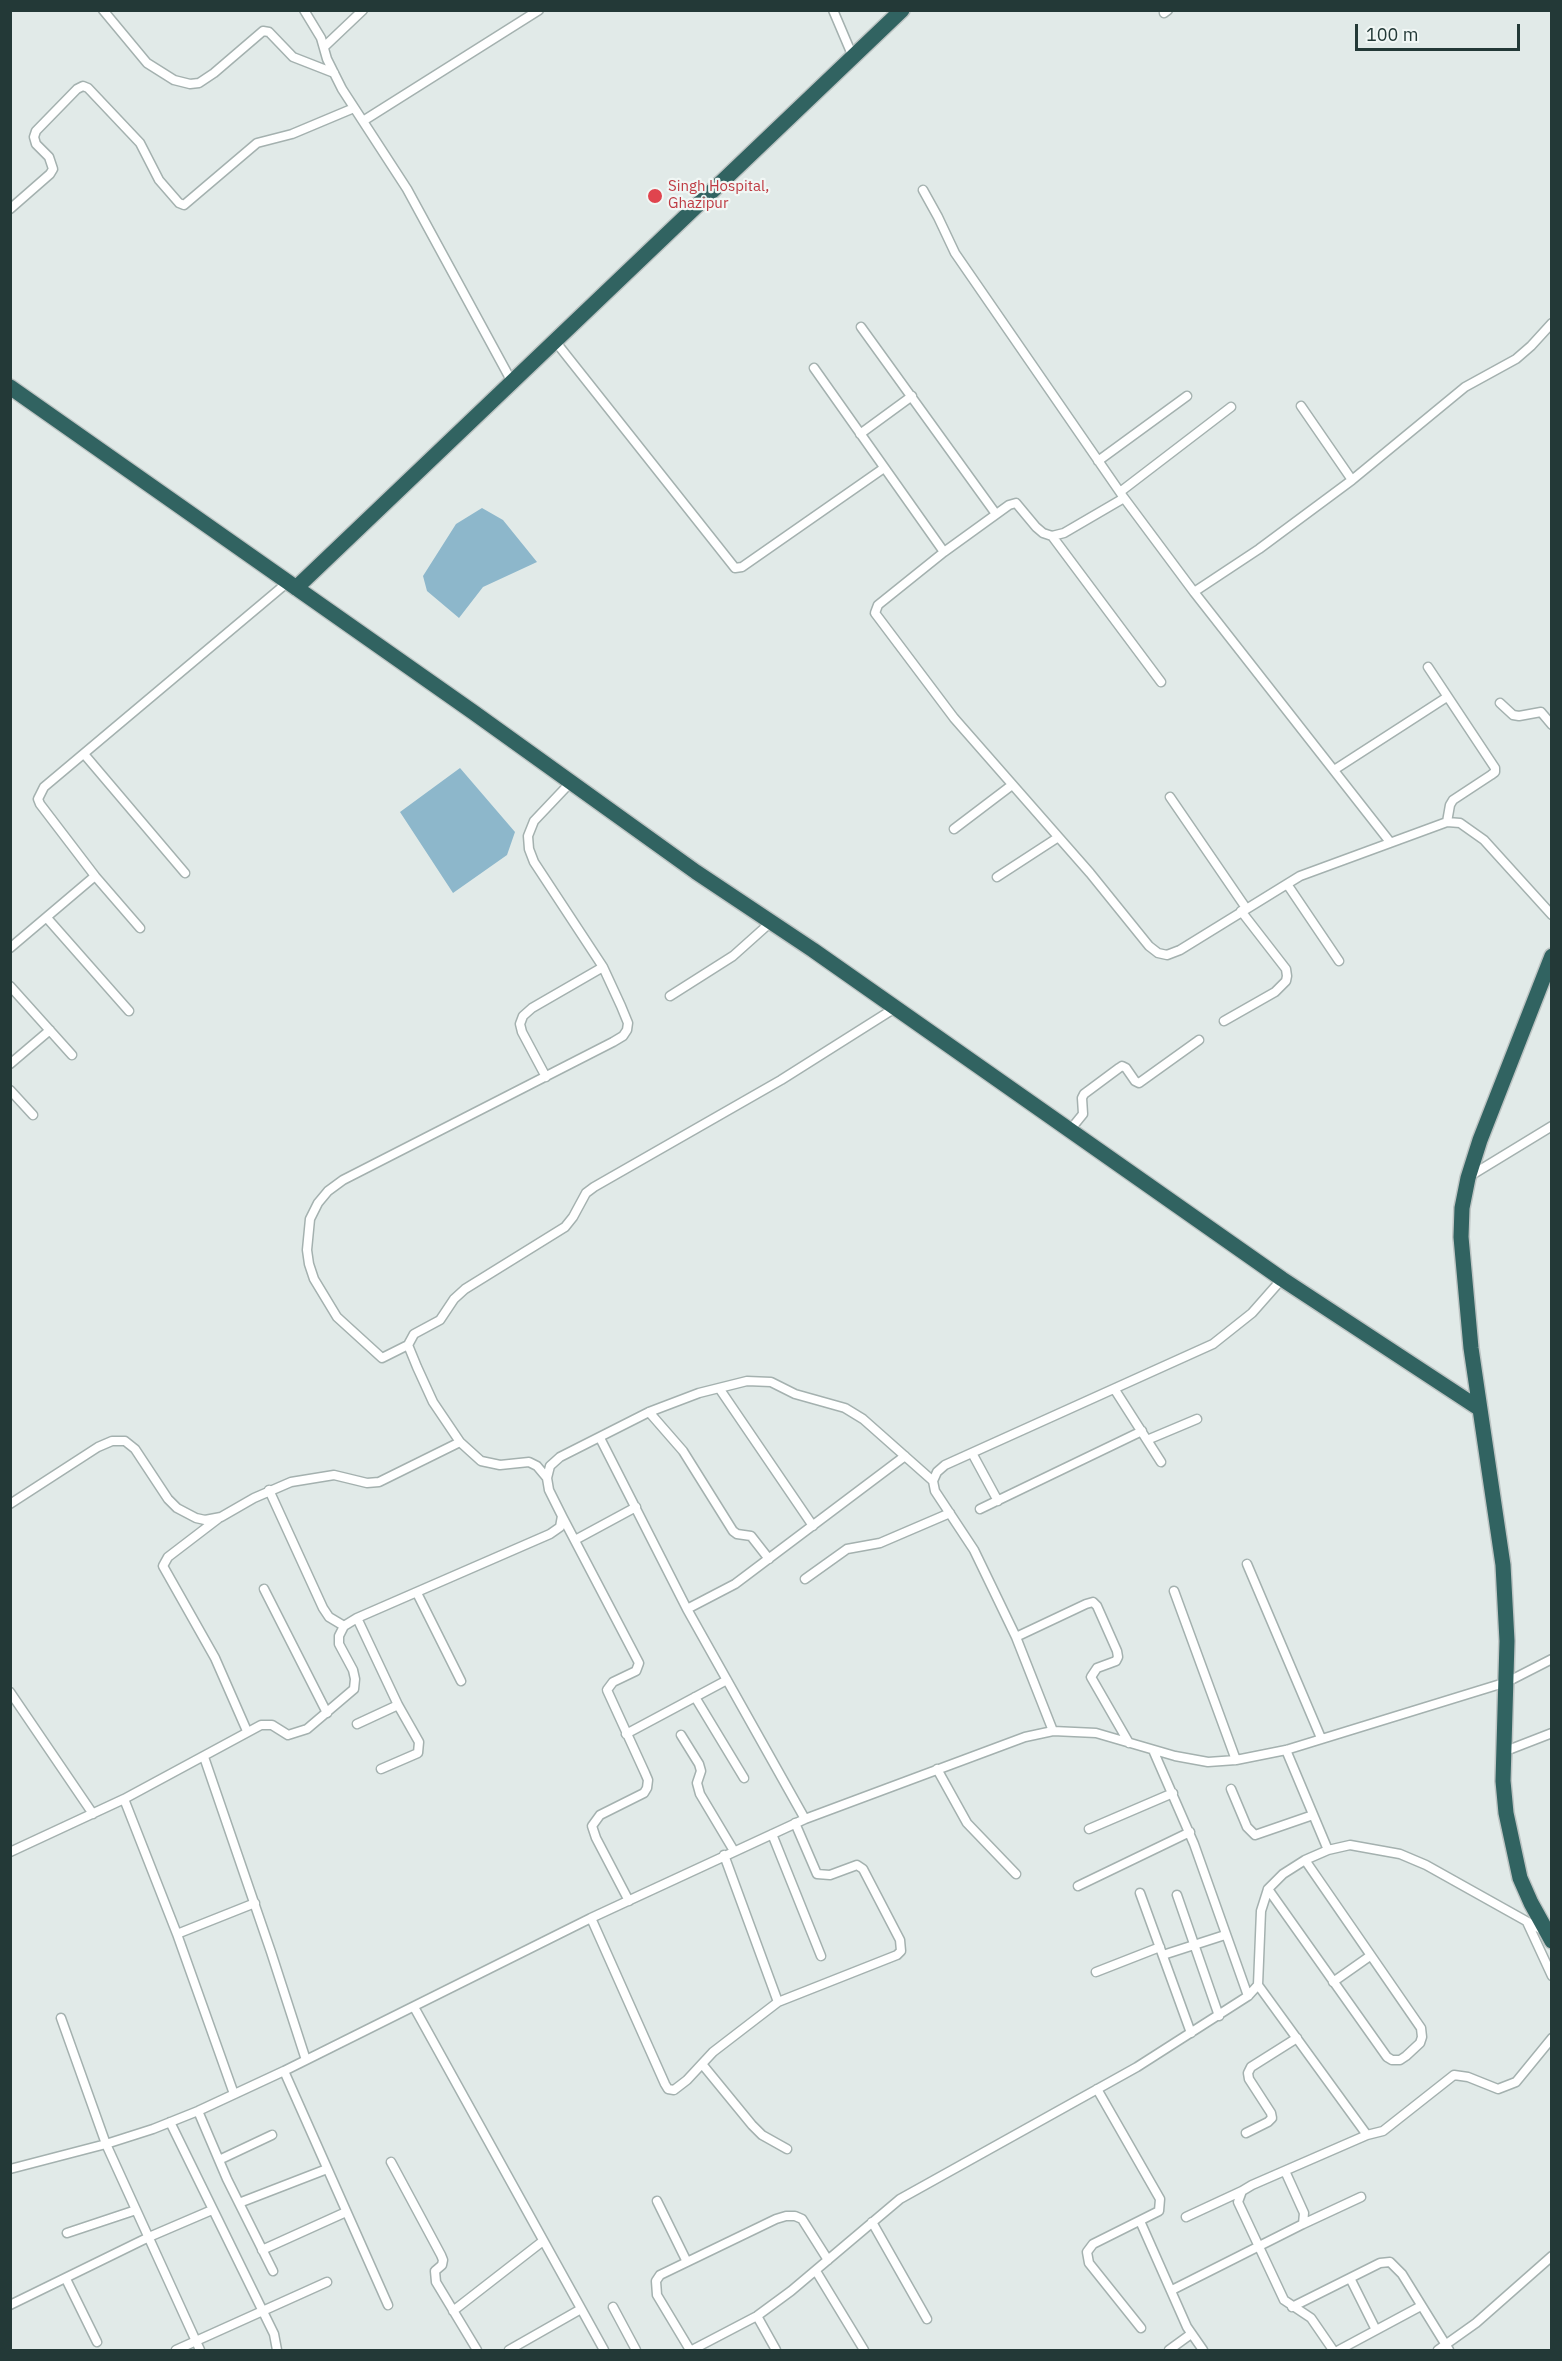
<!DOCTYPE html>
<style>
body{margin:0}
#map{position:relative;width:1562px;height:2361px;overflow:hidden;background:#e1eae8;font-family:"IBM Plex Sans",sans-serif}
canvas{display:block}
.frame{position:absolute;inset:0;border:12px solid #233937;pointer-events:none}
.scale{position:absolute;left:1355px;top:24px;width:165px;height:27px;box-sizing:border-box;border:3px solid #233937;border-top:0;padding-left:8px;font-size:18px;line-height:21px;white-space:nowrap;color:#233937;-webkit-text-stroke:4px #f1f7f5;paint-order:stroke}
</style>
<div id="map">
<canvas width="1562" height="2361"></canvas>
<div class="frame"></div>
<div class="scale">100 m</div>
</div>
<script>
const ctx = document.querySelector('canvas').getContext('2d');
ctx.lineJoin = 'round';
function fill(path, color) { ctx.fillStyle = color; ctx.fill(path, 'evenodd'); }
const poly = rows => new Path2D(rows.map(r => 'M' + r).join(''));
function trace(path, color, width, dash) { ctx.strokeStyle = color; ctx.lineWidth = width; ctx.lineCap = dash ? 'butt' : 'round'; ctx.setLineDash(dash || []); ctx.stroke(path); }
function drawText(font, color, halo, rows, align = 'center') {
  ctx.font = font + ' "IBM Plex Sans",sans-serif'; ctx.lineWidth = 4.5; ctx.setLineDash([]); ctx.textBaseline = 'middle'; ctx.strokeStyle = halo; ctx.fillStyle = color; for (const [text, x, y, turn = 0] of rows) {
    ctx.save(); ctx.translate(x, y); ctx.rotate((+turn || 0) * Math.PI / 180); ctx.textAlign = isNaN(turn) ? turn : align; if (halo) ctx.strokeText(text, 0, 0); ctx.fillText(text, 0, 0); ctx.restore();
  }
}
const water = poly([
 [482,508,503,520,537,562,483,587,459,618,427,591,423,576,456,524],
 [460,768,515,832,507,855,453,893,400,812]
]);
const street = poly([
 [103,10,147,63,174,80,190,84,199,83,214,73,263,31,269,32,293,57,334,73],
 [304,10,321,38,327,59,342,89,407,189,512,382],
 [833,10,853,57],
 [1164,13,1168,10],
 [324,47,363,10],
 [363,121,539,10],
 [923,190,938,217,955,253,1124,498,1194,592,1390,842],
 [10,209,50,174,53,169,49,157,36,144,34,137,36,131,77,89,83,86,88,88,140,143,159,180,179,203,184,205,257,143,292,134,354,108],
 [861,327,996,514],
 [555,341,735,568,742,567,884,468],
 [814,368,944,552],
 [1301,406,1352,480],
 [860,434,912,396],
 [1098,461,1187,396],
 [1120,492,1231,407],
 [1124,498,1064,533,1052,536,1043,533,1036,527,1016,503,1009,505,944,552,878,605,875,613,954,718,1090,873,1149,946,1158,953,1167,955,1180,950,1300,876,1447,822,1460,823,1484,840,1552,915],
 [1052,536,1161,682],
 [1194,592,1259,549,1352,480,1465,387,1516,359,1531,346,1552,323],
 [1428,667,1495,768,1495,772,1491,775,1453,800,1450,805,1447,822],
 [1500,703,1513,715,1519,716,1541,712,1552,725],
 [84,754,185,873],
 [1334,770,1447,697],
 [1170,797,1246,908],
 [954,829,1012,785],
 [95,876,140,928],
 [997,877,1057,838],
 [1287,884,1339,961],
 [47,918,129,1011],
 [10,948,95,876,40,804,38,799,44,787,288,582],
 [10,986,72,1055],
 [670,996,733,956,771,922],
 [1224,1021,1275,992,1286,981,1287,976,1286,969,1241,911],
 [10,1064,50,1030],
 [546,1077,522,1032,520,1024,523,1016,532,1008,603,967],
 [10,1090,33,1115],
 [1070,1130,1083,1114,1082,1098,1084,1094,1119,1068,1122,1066,1126,1068,1135,1081,1139,1083,1199,1040],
 [1470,1176,1552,1126],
 [408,1345,382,1358,337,1317,314,1279,309,1264,307,1250,310,1219,318,1203,328,1191,343,1180,613,1042,623,1036,627,1030,628,1023,621,1006,603,967,534,862,529,849,528,836,534,821,571,782],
 [719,1388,813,1526],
 [1115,1390,1161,1462],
 [649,1412,683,1451,733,1531,737,1534,751,1536,769,1559],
 [600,1438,687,1609,805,1819],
 [1147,1440,1197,1419],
 [460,1442,433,1402,417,1367,408,1345,414,1334,440,1320,454,1299,465,1289,565,1227,573,1217,586,1193,594,1187,781,1080,895,1008],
 [972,1453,998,1501],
 [269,1490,323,1608,329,1617,344,1626],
 [10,1504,98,1447,112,1441,125,1441,135,1449,168,1499,177,1508,196,1518,205,1520,221,1517,254,1498,291,1482,334,1475,367,1483,379,1482,460,1442,481,1461,500,1465,529,1462,537,1466,547,1478],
 [980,1509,1142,1431],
 [562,1516,639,1663,636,1671,613,1682,607,1690,645,1773,648,1780,647,1788,644,1793,600,1815,592,1826,596,1838,629,1901],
 [219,1518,168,1557,163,1566,215,1658,247,1731],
 [575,1540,636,1507],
 [1247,1564,1321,1738],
 [805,1579,847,1549,880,1543,950,1513],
 [264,1589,327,1713],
 [1174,1591,1236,1760],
 [417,1593,461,1681],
 [687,1609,735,1584,905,1456],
 [357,1618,398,1705,419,1742,418,1753,381,1769],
 [1016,1637,1086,1604,1093,1602,1097,1606,1117,1651,1118,1657,1116,1661,1097,1668,1091,1677,1129,1743],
 [10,1692,93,1814],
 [695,1697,744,1778],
 [357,1724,398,1705],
 [1053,1731,1016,1637,974,1550,935,1491,933,1481,937,1472,945,1465,1213,1344,1252,1313,1282,1279],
 [626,1734,727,1680],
 [681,1735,699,1764,701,1771,697,1783,700,1794,734,1851],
 [1153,1750,1194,1844,1248,1996],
 [1286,1750,1328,1850],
 [1503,1752,1552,1733],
 [204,1757,271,1952,306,2060],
 [937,1769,967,1823,1016,1874],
 [1231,1789,1247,1827,1255,1835,1313,1815],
 [124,1799,177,1934,234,2094],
 [1089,1829,1173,1793],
 [772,1834,821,1956],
 [10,1852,124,1799,261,1725,272,1725,288,1735,307,1729,354,1689,355,1679,353,1670,339,1644,339,1636,344,1626,357,1618,550,1534,560,1527,562,1516,549,1490,547,1478,550,1466,560,1457,649,1412,699,1393,747,1381,771,1382,795,1394,845,1408,863,1419,933,1481],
 [724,1855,778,2002],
 [1078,1886,1190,1832],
 [1268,1889,1387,2057,1392,2060,1400,2060,1406,2056,1420,2043,1422,2037,1421,2028,1305,1860],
 [1140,1893,1191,2033],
 [1177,1895,1219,2016],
 [591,1918,665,2084,668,2089,674,2090,687,2080,713,2052,778,2002,897,1955,901,1951,900,1940,863,1869,857,1865,830,1875,817,1874,795,1823],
 [1527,1922,1552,1976],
 [177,1934,255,1903],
 [1163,1955,1225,1935],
 [1096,1972,1160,1947],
 [1333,1982,1370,1956],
 [1258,1985,1367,2135,1383,2131,1454,2075,1468,2077,1498,2089,1516,2082,1552,2038],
 [414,2007,604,2350],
 [61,2018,106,2144,200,2350],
 [702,2064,752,2125,762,2135,787,2149],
 [284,2071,388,2305],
 [1097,2089,1160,2199,1159,2211,1093,2244,1087,2252,1089,2263,1141,2328],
 [198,2111,227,2179,273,2271],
 [170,2122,274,2334,277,2350],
 [1246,2133,1268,2122,1272,2118,1271,2113,1249,2079,1248,2073,1251,2067,1297,2038],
 [219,2160,272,2135],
 [391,2162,441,2255,443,2260,442,2265,435,2271,436,2282,477,2350],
 [10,2169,106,2144,153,2129,198,2111,284,2071,591,1918,805,1819,1025,1737,1053,1731,1096,1733,1175,1756,1208,1762,1236,1760,1286,1750,1507,1682,1552,1659],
 [657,2201,687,2262],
 [239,2203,327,2169],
 [1186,2217,1242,2191],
 [1140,2221,1187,2327,1203,2350],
 [872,2222,927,2319],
 [1303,2224,1361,2197],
 [67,2233,136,2210],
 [262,2250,346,2212],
 [816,2271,864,2350],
 [1350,2278,1376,2330],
 [66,2279,97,2342],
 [1172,2290,1303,2224,1304,2213,1285,2171],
 [10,2305,149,2237,212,2210],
 [613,2307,636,2350],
 [1292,2307,1380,2263,1390,2262,1402,2274,1449,2350],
 [453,2311,543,2241],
 [757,2316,776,2350],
 [176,2350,327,2282],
 [509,2350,581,2309],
 [690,2350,657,2295,656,2281,660,2275,776,2219,786,2216,795,2216,802,2219,828,2260],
 [692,2350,757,2316,791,2291,900,2199,1137,2067,1248,1996,1258,1985,1261,1911,1268,1889,1283,1874,1305,1860,1328,1850,1350,1845,1400,1854,1426,1865,1544,1931],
 [1169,2350,1191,2334],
 [1333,2350,1311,2318,1284,2300,1238,2202,1242,2191,1252,2185,1367,2135],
 [1339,2350,1421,2306],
 [1438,2350,1476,2323,1552,2256]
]);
const highway = poly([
 [10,387,473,712,696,872,813,950,1282,1279,1480,1409],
 [296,588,902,10],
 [1552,956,1480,1140,1468,1178,1462,1208,1461,1237,1471,1348,1503,1565,1507,1641,1503,1781,1506,1813,1520,1878,1531,1903,1552,1941]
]);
const markers = [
 [655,196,8,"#e0444e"]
];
const healthNames = [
 ["Singh Hospital,",668,187],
 ["Ghazipur",668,204]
];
fill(water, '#8db7cb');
trace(street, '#a4b1af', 11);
trace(highway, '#bdc4c3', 18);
trace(street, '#fff', 8);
trace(highway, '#316361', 15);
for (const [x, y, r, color] of markers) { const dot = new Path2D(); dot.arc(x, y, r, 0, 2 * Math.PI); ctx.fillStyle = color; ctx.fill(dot); trace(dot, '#f1f7f5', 2); }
drawText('15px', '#be3a42', '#f1f7f5', healthNames, 'left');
</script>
